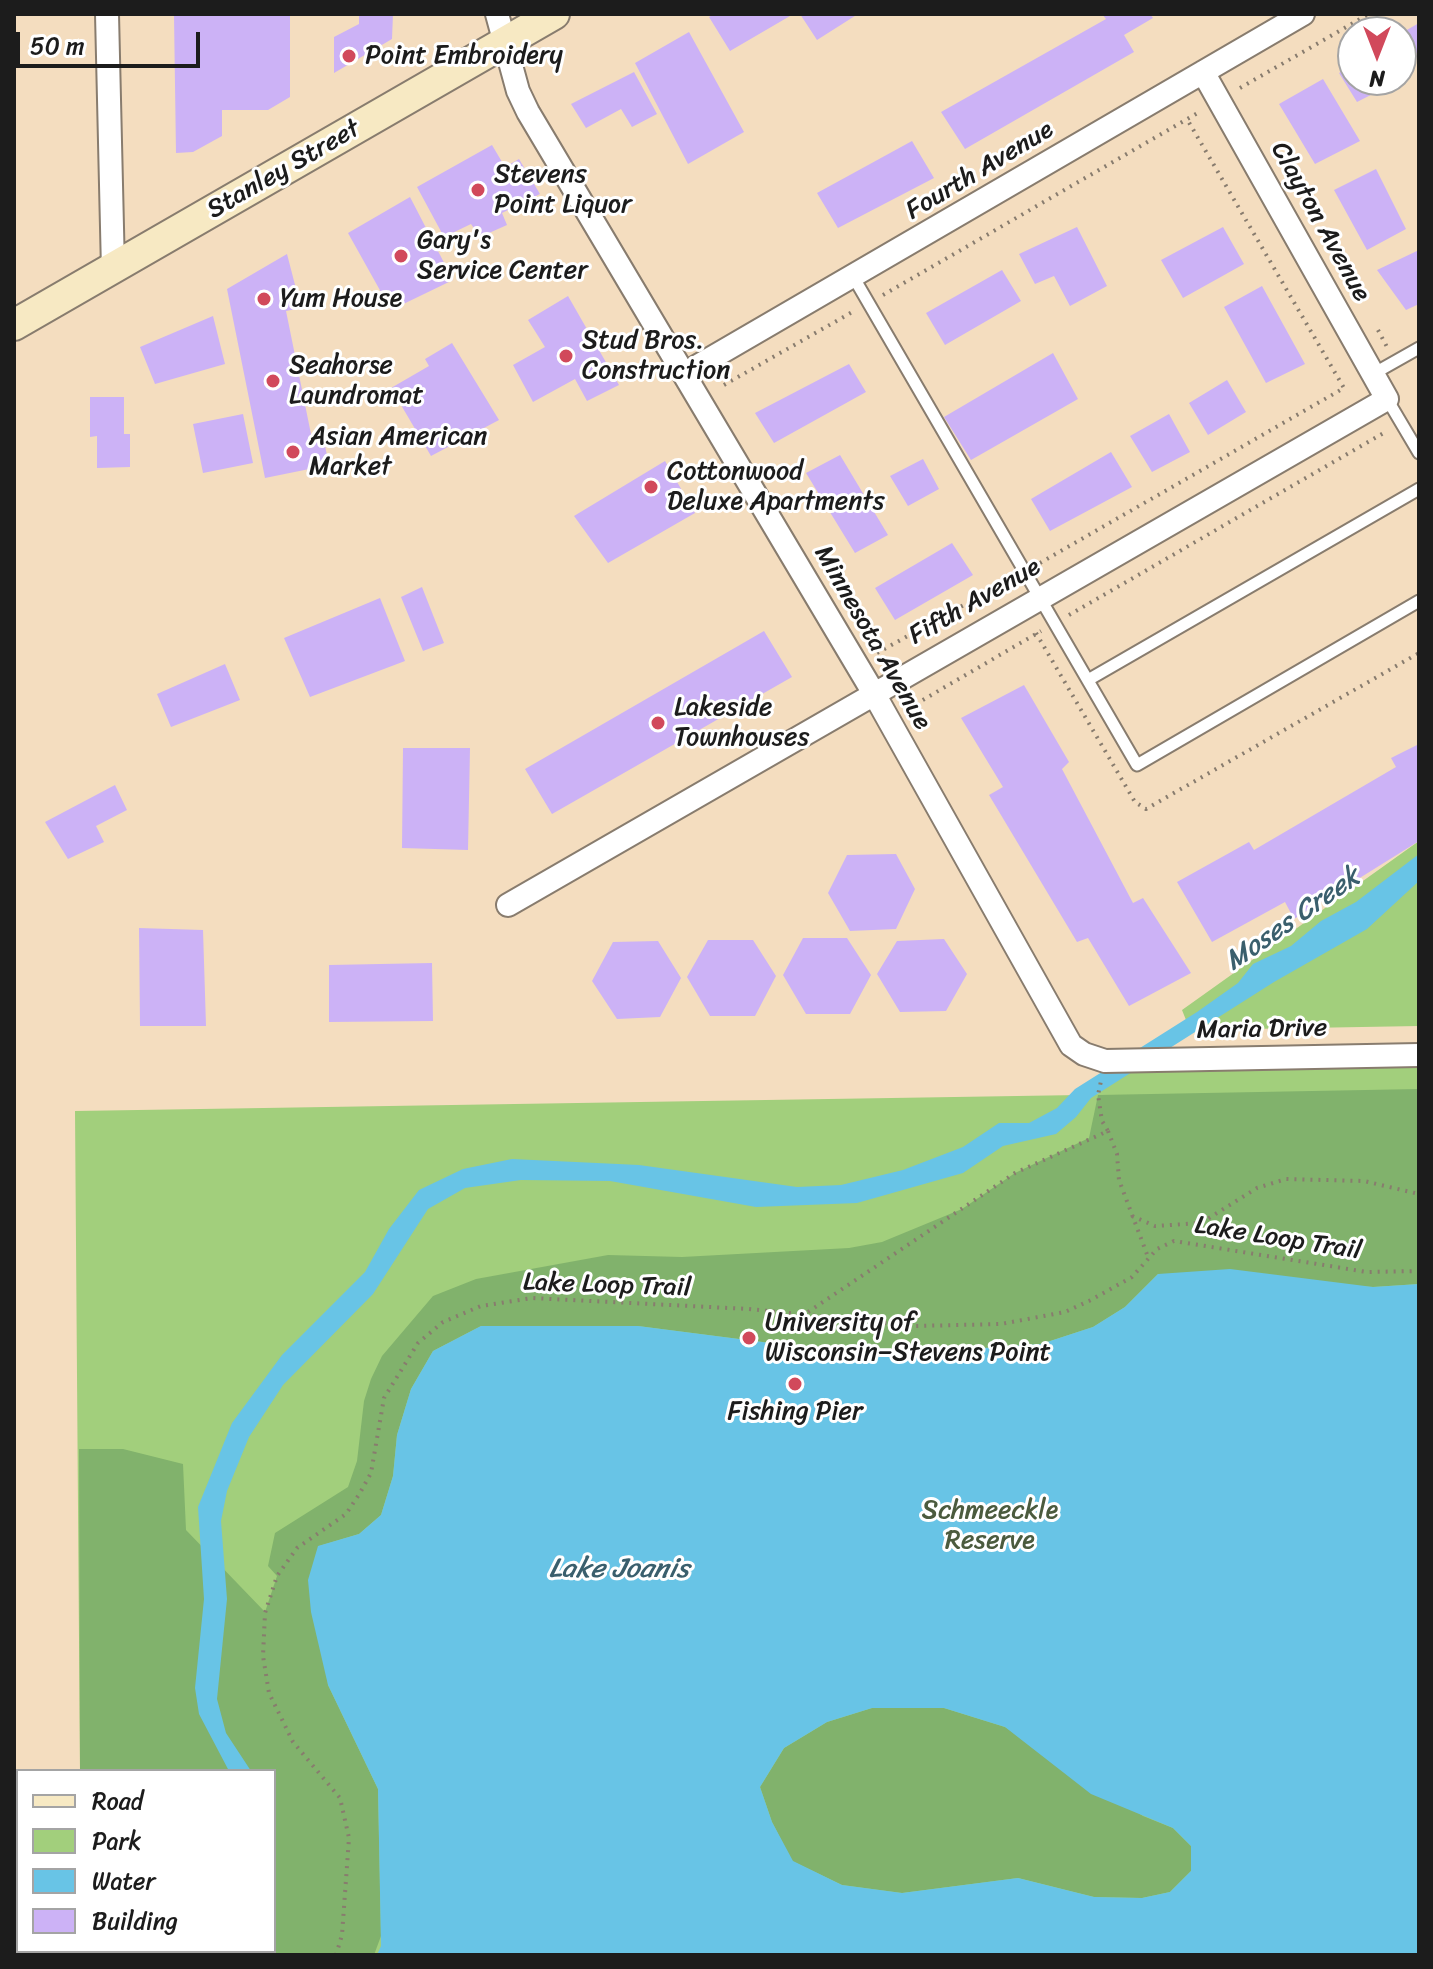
<!DOCTYPE html>
<meta charset="utf-8">
<style>
body{margin:0}
#map{position:relative;width:1433px;height:1969px;overflow:hidden;background:#f4ddbf;font-family:Sriracha,sans-serif}
canvas{display:block}
.frame{position:absolute;inset:0;border:16px solid #1c1c1c;pointer-events:none}
.legend{position:absolute;left:16px;top:1769px;width:260px;height:184px;box-sizing:border-box;background:#fff;border:2px solid #a4a4a4;margin:0;padding:10px 14px;list-style:none;font-size:24px;color:#1c1c1c}
.legend li{display:flex;align-items:center;gap:16px;height:40px}
.legend b{width:40px;border:2px solid #a4a4a4}
.north{position:absolute;left:1337px;top:16px;width:80px;height:80px;box-sizing:border-box;background:#fff;border:2px solid #a4a4a4;border-radius:50%;rotate:180deg;font-size:22px;font-weight:700;line-height:32px;text-align:center;color:#1c1c1c}
.north::after{content:'';display:block;margin:auto;width:28px;height:36px;background:#d1495b;clip-path:polygon(50% 0,100% 100%,50% 72%,0 100%)}
.scale{position:absolute;left:16px;top:32px;width:184px;height:36px;box-sizing:border-box;border:4px solid #1c1c1c;border-top:0;padding-left:10px;font-size:24px;line-height:28px;white-space:nowrap;color:#1c1c1c;-webkit-text-stroke:6px #fff;paint-order:stroke}
</style>
<div id="map">
<canvas width="1433" height="1969"></canvas>
<div class="frame"></div>
<ul class="legend">
<li><b style="height:10px;background:#f7e9c3"></b>Road</li>
<li><b style="height:22px;background:#a2cf7c"></b>Park</li>
<li><b style="height:22px;background:#68c4e6"></b>Water</li>
<li><b style="height:22px;background:#ccb2f6"></b>Building</li>
</ul>
<div class="north">N</div>
<div class="scale">50 m</div>
</div>
<script>
const ctx = document.querySelector('canvas').getContext('2d');
ctx.lineJoin = 'round';
function fill(path, color) { ctx.fillStyle = color; ctx.fill(path, 'evenodd'); }
const poly = rows => new Path2D(rows.map(r => 'M' + r).join(''));
function trace(path, color, width, dash) { ctx.strokeStyle = color; ctx.lineWidth = width; ctx.lineCap = dash ? 'butt' : 'round'; ctx.setLineDash(dash || []); ctx.stroke(path); }
function drawText(font, color, halo, rows, align = 'center') {
  ctx.font = font + ' Sriracha,sans-serif'; ctx.lineWidth = 6; ctx.setLineDash([]); ctx.textBaseline = 'middle'; ctx.strokeStyle = halo; ctx.fillStyle = color; for (const [text, x, y, turn = 0] of rows) {
    ctx.save(); ctx.translate(x, y); ctx.rotate((+turn || 0) * Math.PI / 180); ctx.textAlign = isNaN(turn) ? turn : align; if (halo) ctx.strokeText(text, 0, 0); ctx.fillText(text, 0, 0); ctx.restore();
  }
}
const green = poly([
 [1419,841,1419,1026,1190,1030,1182,1010],
 [1419,1055,1419,1955,14,1955,14,1878,18,1877,18,1951,274,1951,274,1771,80,1771,75,1111,1080,1095,1089,1091,1098,1094,1105,1061]
]);
const forest = poly([
 [1419,1089,1419,1284,1373,1287,1158,1274,1125,1307,1093,1327,1041,1344,898,1354,809,1348,638,1326,481,1326,433,1351,411,1389,397,1435,393,1476,381,1515,359,1534,319,1546,328,1685,378,1789,381,1936,374,1955,28,1955,28,1951,274,1951,274,1771,80,1771,79,1449,123,1449,183,1464,186,1530,265,1612,277,1576,268,1566,275,1533,348,1487,357,1461,364,1401,371,1379,382,1356,433,1296,476,1279,608,1255,682,1257,849,1248,882,1242,962,1209,1015,1173,1089,1138,1098,1095],
 [872,1708,944,1708,1005,1727,1143,1816,1173,1828,1191,1846,1191,1871,1170,1892,1142,1898,1094,1897,1018,1878,902,1893,842,1885,792,1861,772,1822,760,1787,784,1748,827,1722]
]);
const water = poly([
 [1419,854,1419,881,1367,929,1274,982,1091,1098,1076,1117,1056,1134,1003,1146,963,1173,857,1203,756,1207,610,1181,521,1180,465,1188,428,1209,373,1294,283,1385,249,1437,227,1491,221,1521,227,1599,217,1699,226,1733,251,1771,229,1771,199,1714,195,1688,204,1599,198,1507,232,1423,282,1355,365,1272,389,1229,419,1190,463,1169,512,1159,639,1165,797,1187,841,1185,903,1170,963,1147,999,1123,1029,1123,1057,1108,1075,1089,1197,1012,1238,983,1253,964,1291,946,1321,921,1356,902],
 [1230,1269,1373,1287,1419,1284,1419,1955,377,1955,381,1946,378,1789,328,1685,311,1612,308,1580,318,1546,359,1534,381,1515,393,1476,397,1435,411,1389,433,1351,481,1326,638,1326,809,1348,898,1354,1041,1344,1093,1327,1125,1307,1158,1274],
 [872,1708,944,1708,1005,1727,1091,1794,1173,1828,1191,1846,1191,1871,1170,1892,1142,1898,1094,1897,1018,1878,902,1893,842,1885,793,1861,772,1822,760,1787,784,1748,827,1722]
]);
const building = poly([
 [359,14,393,14,392,39,334,73,334,37,359,24],
 [714,14,789,14,790,16,730,51,709,17],
 [800,14,858,14,817,40],
 [1102,14,1150,14,1153,18,1124,35,1134,52,965,149,941,112,1106,19],
 [174,16,290,16,290,97,268,110,222,110,222,136,193,152,176,153],
 [1419,23,1419,58,1405,31],
 [689,32,744,132,688,164,635,63],
 [1353,65,1353,80,1400,80,1357,102,1339,73],
 [634,72,657,114,632,127,621,109,586,128,571,104],
 [1323,79,1360,141,1315,164,1279,104],
 [912,141,934,178,838,228,817,193],
 [492,145,505,167,519,159,540,194,502,213,507,225,480,237,471,224,444,237,417,187],
 [1376,169,1406,229,1367,250,1334,190],
 [410,197,453,280,391,310,348,233],
 [1077,227,1107,286,1070,306,1054,276,1035,284,1019,254],
 [1223,227,1244,264,1183,298,1161,260],
 [1419,250,1419,304,1406,310,1377,270],
 [287,254,301,308,286,311,312,439,323,436,329,465,265,478,227,289],
 [1002,270,1021,301,945,345,926,313],
 [1262,286,1305,364,1266,383,1224,307],
 [568,296,619,385,587,401,575,379,533,402,513,365,545,347,528,320],
 [213,316,225,364,155,384,140,347],
 [452,343,499,420,431,456,391,388,429,366,425,359],
 [1053,353,1078,399,971,460,944,417],
 [849,364,866,392,774,443,755,413],
 [1227,380,1246,412,1208,435,1189,403],
 [90,397,124,397,124,434,130,434,130,467,97,468,97,436,90,437],
 [243,414,253,463,203,473,193,424],
 [1169,414,1190,452,1152,472,1130,436],
 [1111,452,1132,487,1050,531,1031,499],
 [840,455,888,535,855,553,806,473],
 [923,459,939,489,908,506,890,476],
 [665,461,695,513,608,563,574,516],
 [952,543,973,575,895,620,875,588],
 [422,587,444,643,423,651,401,597],
 [380,598,405,661,310,697,284,638],
 [764,631,792,677,552,814,525,769],
 [225,664,240,700,171,727,157,694],
 [1024,685,1069,762,1062,769,1133,903,1143,898,1191,973,1129,1006,1088,938,1077,942,989,795,1003,787,961,718],
 [1419,744,1419,841,1294,919,1285,902,1212,942,1177,882,1249,842,1254,850,1396,767,1391,758],
 [403,748,470,748,468,850,402,848],
 [115,785,127,810,96,826,104,842,68,859,45,822],
 [896,854,915,889,896,929,850,931,828,893,847,855],
 [139,928,203,930,206,1026,140,1026],
 [803,938,847,938,871,975,850,1014,806,1014,783,975],
 [944,939,967,974,946,1011,900,1012,877,974,897,941],
 [708,940,753,940,776,976,755,1016,710,1016,687,977],
 [658,941,681,978,660,1017,617,1019,592,981,613,942],
 [432,963,433,1021,329,1022,329,965]
]);
const path = poly([
 [1240,88,1369,14],
 [883,295,1201,111],
 [1378,330,1387,347],
 [724,385,854,311],
 [1040,563,1344,388,1187,119],
 [1069,615,1387,431],
 [1036,633,1135,802,1146,809,1419,653],
 [877,653,1011,579],
 [909,708,1041,631],
 [1108,1131,1117,1154,1119,1180,1148,1257],
 [1132,1216,1155,1226,1201,1223,1257,1188,1286,1179,1364,1181,1419,1194],
 [808,1312,1015,1173,1108,1131,1102,1121,1098,1095,1101,1081],
 [15,1955,27,1955],
 [336,1955,342,1935,349,1838,340,1798,293,1742,269,1693,263,1656,265,1613,277,1576,297,1548,346,1514,360,1493,371,1473,384,1398,418,1343,443,1322,481,1306,532,1298,749,1309,916,1326,1001,1324,1065,1312,1091,1300,1132,1277,1157,1249,1174,1241,1367,1272,1419,1271]
]);
const lane = poly([
 [854,278,1137,765,1419,601],
 [1373,374,1419,348],
 [1387,399,1419,453],
 [1088,680,1419,489]
]);
const street = poly([
 [107,14,113,270],
 [497,14,518,91,528,112,873,692,1071,1045,1084,1054,1105,1061,1419,1055],
 [684,374,1303,14],
 [508,905,1387,399,1203,72]
]);
const secondary = poly([
 [14,325,554,14]
]);
const markers = [
 [349,56,8,"#d1495b"],
 [478,190,8,"#d1495b"],
 [401,256,8,"#d1495b"],
 [264,299,8,"#d1495b"],
 [566,356,8,"#d1495b"],
 [273,381,8,"#d1495b"],
 [293,452,8,"#d1495b"],
 [651,487,8,"#d1495b"],
 [658,723,8,"#d1495b"],
 [749,1338,8,"#d1495b"],
 [795,1384,8,"#d1495b"]
];
const poiNames = [
 ["Point Embroidery",365,56],
 ["Stevens",494,175],
 ["Point Liquor",494,205],
 ["Gary's",417,241],
 ["Service Center",417,271],
 ["Yum House",280,299],
 ["Stud Bros.",582,341],
 ["Construction",582,371],
 ["Seahorse",289,366],
 ["Laundromat",289,396],
 ["Asian American",309,437],
 ["Market",309,467],
 ["Cottonwood",667,472],
 ["Deluxe Apartments",667,502],
 ["Lakeside",674,708],
 ["Townhouses",674,738],
 ["University of",765,1323],
 ["Wisconsin–Stevens Point",765,1353],
 ["Fishing Pier",795,1412,"center"]
];
const streetNames = [
 ["Stanley Street",284,170,-30],
 ["Fourth Avenue",980,171,-31],
 ["Clayton Avenue",1320,222,61],
 ["Fifth Avenue",975,602,-30],
 ["Minnesota Avenue",872,638,60],
 ["Maria Drive",1262,1030,-1],
 ["Lake Loop Trail",1278,1239,9],
 ["Lake Loop Trail",607,1286,2]
];
const parkNames = [
 ["Schmeeckle",990,1511],
 ["Reserve",990,1541]
];
const waterNames = [
 ["Moses Creek",1293,920,-35],
 ["Lake Joanis",619,1570]
];
fill(green, '#a2cf7c');
fill(forest, '#81b26c');
fill(water, '#68c4e6');
fill(building, '#ccb2f6');
trace(lane, '#887c6e', 15);
trace(street, '#887c6e', 26);
trace(secondary, '#887c6e', 34);
trace(path, '#887c6e', 4, [2, 6]);
trace(lane, '#fff', 11);
trace(street, '#fff', 22);
trace(secondary, '#f7e9c3', 30);
for (const [x, y, r, color] of markers) { const dot = new Path2D(); dot.arc(x, y, r, 0, 2 * Math.PI); ctx.fillStyle = color; ctx.fill(dot); trace(dot, '#fff', 3); }
drawText('26px', '#1c1c1c', '#fff', poiNames, 'left');
drawText('26px', '#1c1c1c', '#fff', streetNames);
drawText('26px', '#4b5b3e', '#fff', parkNames);
drawText('italic 28px', '#3a5f6d', '#fff', waterNames);
</script>
